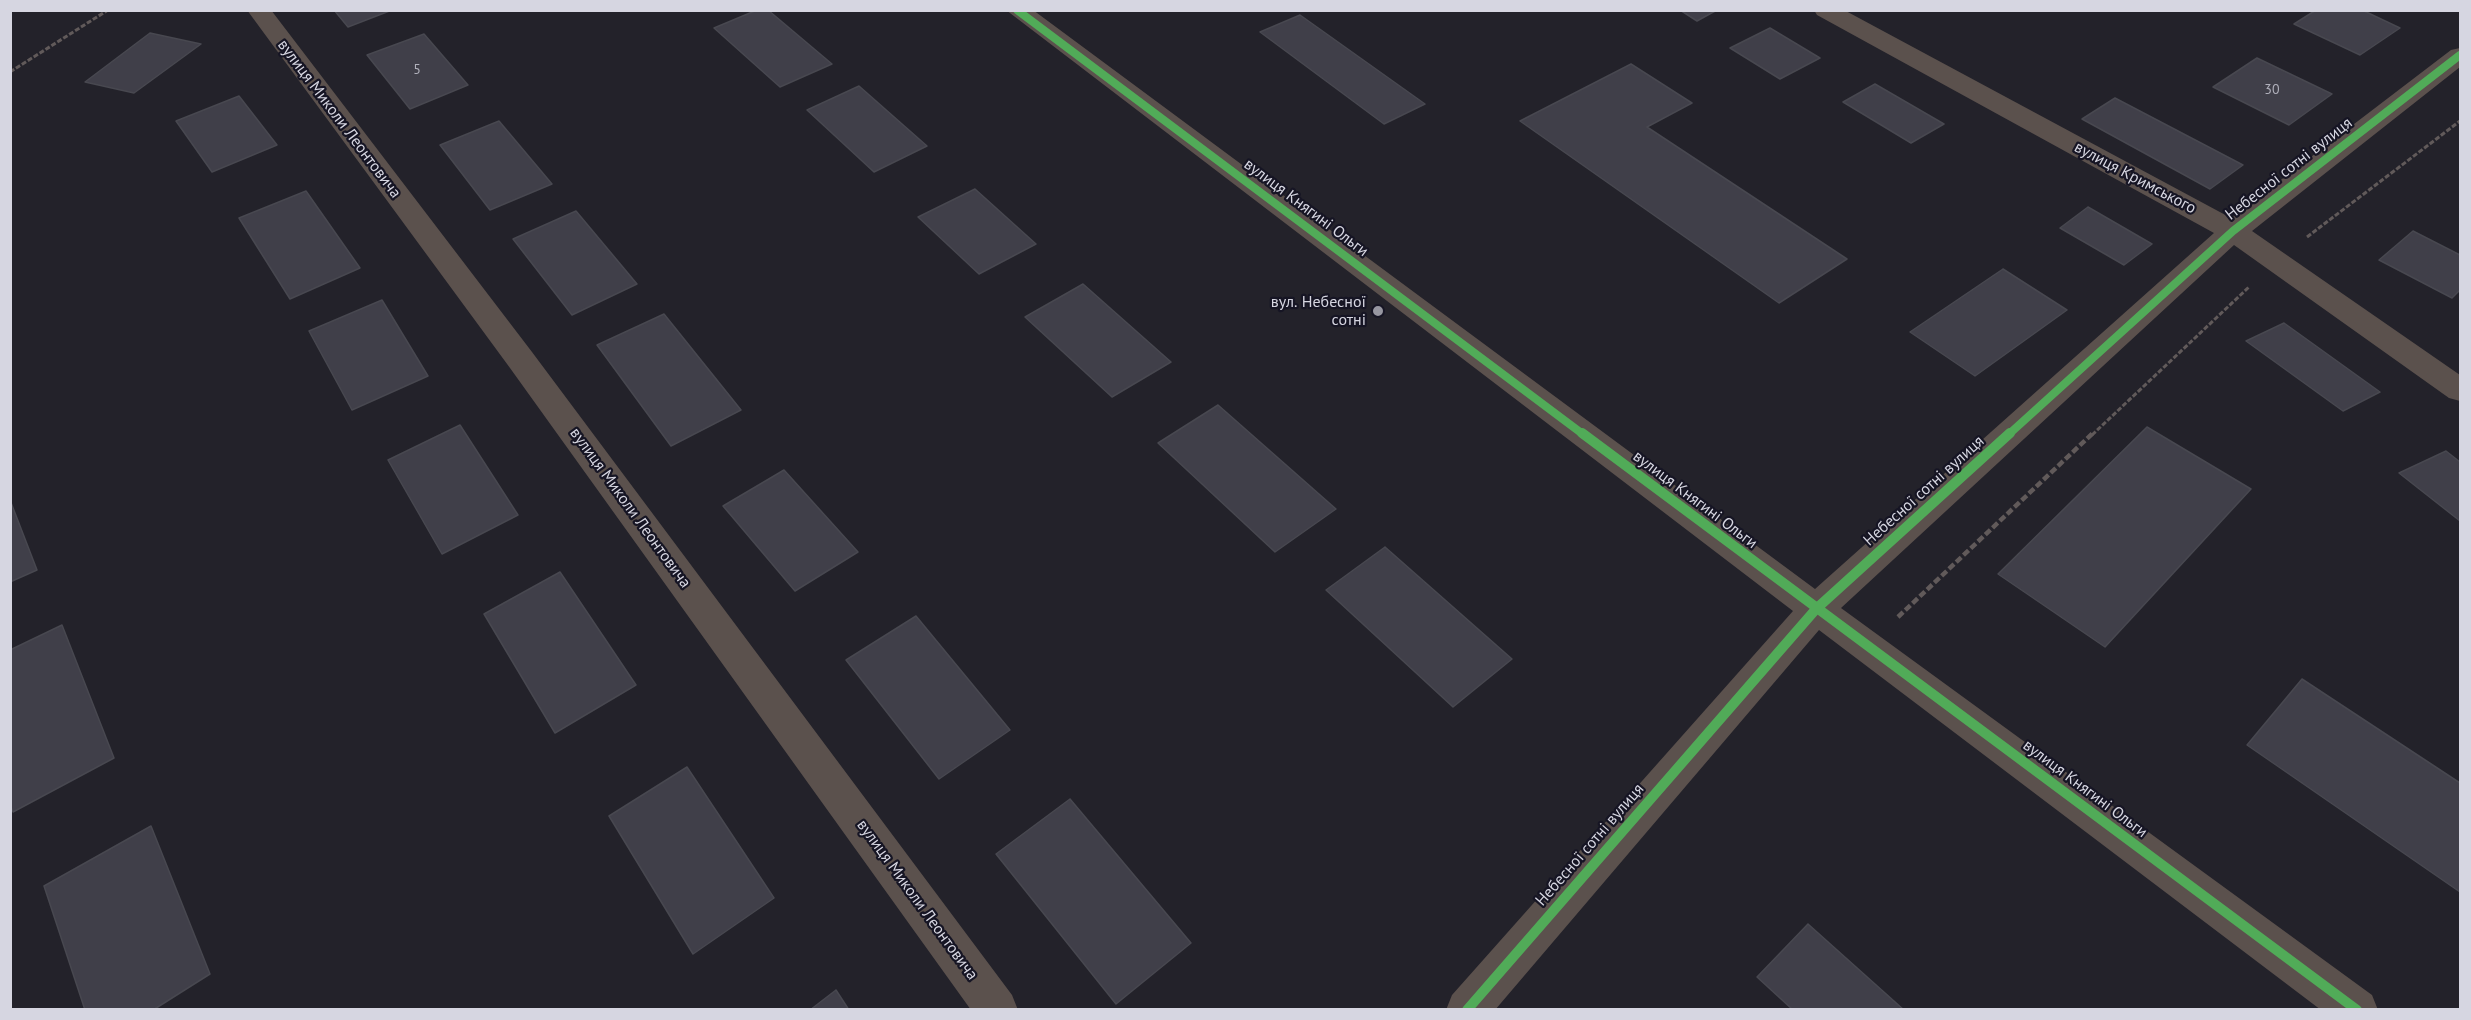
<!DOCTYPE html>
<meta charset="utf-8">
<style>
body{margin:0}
#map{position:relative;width:2471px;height:1020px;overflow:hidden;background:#23222a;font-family:"PT Sans",sans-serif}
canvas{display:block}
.frame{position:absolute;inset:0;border:12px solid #d6d6e1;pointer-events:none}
</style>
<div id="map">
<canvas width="2471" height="1020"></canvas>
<div class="frame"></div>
</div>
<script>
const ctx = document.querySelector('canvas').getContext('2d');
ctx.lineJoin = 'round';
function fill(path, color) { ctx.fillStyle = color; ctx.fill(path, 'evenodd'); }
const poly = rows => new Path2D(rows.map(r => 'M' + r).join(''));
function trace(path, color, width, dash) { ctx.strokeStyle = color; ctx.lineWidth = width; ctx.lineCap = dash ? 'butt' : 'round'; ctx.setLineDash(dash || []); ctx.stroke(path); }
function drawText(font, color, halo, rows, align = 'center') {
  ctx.font = font + ' "PT Sans",sans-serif'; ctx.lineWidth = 4.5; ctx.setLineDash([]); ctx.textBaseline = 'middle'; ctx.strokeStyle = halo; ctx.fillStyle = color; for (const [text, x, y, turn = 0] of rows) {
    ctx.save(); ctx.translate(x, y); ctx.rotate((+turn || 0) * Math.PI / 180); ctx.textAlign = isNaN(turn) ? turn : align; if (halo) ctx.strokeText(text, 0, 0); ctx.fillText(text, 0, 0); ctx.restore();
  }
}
const building = poly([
 [334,10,392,10,348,27,334,10],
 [757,10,768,10,832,64,780,87,714,28,757,10],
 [1680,10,1717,10,1697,21,1680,10],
 [2316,10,2362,10,2400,28,2360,55,2294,24,2316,10],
 [1300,15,1425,104,1384,124,1260,32,1300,15],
 [1770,28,1820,58,1780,79,1730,48,1770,28],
 [150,33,201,44,134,93,85,82,150,33],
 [424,34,468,85,410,109,367,55,424,34],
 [2257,58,2332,94,2289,125,2213,87,2257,58],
 [1631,64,1692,103,1647,127,1847,259,1779,303,1520,121,1631,64],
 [1875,84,1944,124,1911,143,1843,102,1875,84],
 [859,86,927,146,874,172,807,110,859,86],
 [239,96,277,145,212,172,176,121,239,96],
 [2115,98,2243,165,2210,189,2082,119,2115,98],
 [499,121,552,184,490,210,440,145,499,121],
 [975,189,1036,244,979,274,918,217,975,189],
 [306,191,360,268,290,299,239,218,306,191],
 [2088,207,2152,244,2124,265,2060,228,2088,207],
 [576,211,637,284,572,315,513,239,576,211],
 [2413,231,2460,255,2460,290,2452,298,2379,260,2413,231],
 [2003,269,2067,310,1975,376,1910,332,2003,269],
 [1083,284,1171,362,1112,397,1025,317,1083,284],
 [382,300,428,376,352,410,309,331,382,300],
 [664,314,741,410,671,446,597,345,664,314],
 [2284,323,2380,392,2343,411,2246,341,2284,323],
 [1218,405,1336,509,1275,552,1158,443,1218,405],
 [460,425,518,515,442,554,388,460,460,425],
 [2147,427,2251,489,2105,647,1998,574,2147,427],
 [2446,451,2460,462,2460,521,2399,473,2446,451],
 [784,470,858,552,795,591,723,506,784,470],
 [10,500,37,570,10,582,10,500],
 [1385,547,1512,659,1453,707,1326,590,1385,547],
 [560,572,636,685,555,733,484,614,560,572],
 [916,616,1010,730,939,779,846,660,916,616],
 [62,625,114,758,13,812,10,804,10,650,62,625],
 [2302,679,2460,783,2460,892,2247,745,2302,679],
 [687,767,774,898,693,954,609,816,687,767],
 [1070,799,1191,943,1116,1004,996,854,1070,799],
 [151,826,210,974,153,1010,85,1010,44,886,151,826],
 [1808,924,1904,1010,1793,1010,1757,977,1808,924],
 [836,990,849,1010,810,1010,836,990]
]);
const pathFar1 = poly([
 [10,72,108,10],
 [2307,237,2460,121],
 [2092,435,2249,287]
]);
const path = poly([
 [1898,617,2093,433]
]);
const minor = poly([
 [247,10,271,10,532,352,1012,995,1018,1010,971,1010,510,368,247,10],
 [1006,10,1033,10,1815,589,2214,233,1817,15,1814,10,1844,10,2231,218,2451,50,2460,48,2460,67,2252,231,2460,375,2460,401,2449,398,2234,245,1841,608,2372,995,2378,1010,2321,1010,1819,630,1495,1010,1446,1010,1452,995,1793,611,1006,10]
]);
const cyclewayFar1 = poly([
 [1017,10,1584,435],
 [2008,435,2233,231,2460,55]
]);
const cycleway = poly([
 [1582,433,2357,1010],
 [1467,1010,1816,609,2010,433]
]);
const markers = [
 [1378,311,6,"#9797a1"]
];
const numberNames = [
 ["5",417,70],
 ["30",2272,90]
];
const streetNames = [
 ["вулиця Миколи Леонтовича",339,119,53],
 ["Небесної сотні вулиця",2289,169,-38],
 ["вулиця Кримського",2135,178,28],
 ["вулиця Княгині Ольги",1306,208,37],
 ["Небесної сотні вулиця",1924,491,-42],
 ["вулиця Княгині Ольги",1695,500,37],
 ["вулиця Миколи Леонтовича",630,508,54],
 ["вулиця Княгині Ольги",2085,789,37],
 ["Небесної сотні вулиця",1590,845,-49],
 ["вулиця Миколи Леонтовича",917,900,54]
];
const poiNames = [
 ["вул. Небесної",1366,302],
 ["сотні",1366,320]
];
fill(building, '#403f49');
trace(building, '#484850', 1.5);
trace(pathFar1, '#615a5a', 3, [5, 2]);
trace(path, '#615a5a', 4.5, [7, 3]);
fill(minor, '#5b514d');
trace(cyclewayFar1, '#51ab58', 8);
trace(cycleway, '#51ab58', 10);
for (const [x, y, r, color] of markers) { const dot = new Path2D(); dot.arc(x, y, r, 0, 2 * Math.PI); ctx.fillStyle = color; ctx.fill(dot); trace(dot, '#161524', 2); }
drawText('14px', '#b0b0bb', null, numberNames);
drawText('16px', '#d6d6e1', '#161524', streetNames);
drawText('16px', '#d6d6e1', '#161524', poiNames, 'right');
</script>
